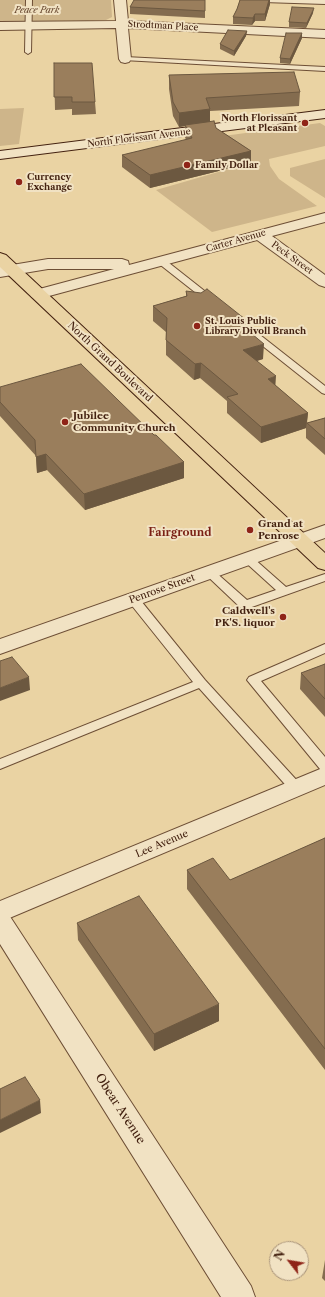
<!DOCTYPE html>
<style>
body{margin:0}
#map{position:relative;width:325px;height:1297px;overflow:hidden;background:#ead3a3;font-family:"Libre Caslon Text",serif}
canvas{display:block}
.north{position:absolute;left:269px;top:1241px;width:40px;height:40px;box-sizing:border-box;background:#f1e2c3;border:1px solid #ab957b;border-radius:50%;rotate:301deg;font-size:11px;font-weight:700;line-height:16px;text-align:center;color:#432110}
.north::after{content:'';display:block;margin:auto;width:14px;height:18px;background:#8f2418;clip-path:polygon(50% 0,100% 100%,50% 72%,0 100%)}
</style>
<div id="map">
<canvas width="325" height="1297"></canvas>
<div class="north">N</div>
</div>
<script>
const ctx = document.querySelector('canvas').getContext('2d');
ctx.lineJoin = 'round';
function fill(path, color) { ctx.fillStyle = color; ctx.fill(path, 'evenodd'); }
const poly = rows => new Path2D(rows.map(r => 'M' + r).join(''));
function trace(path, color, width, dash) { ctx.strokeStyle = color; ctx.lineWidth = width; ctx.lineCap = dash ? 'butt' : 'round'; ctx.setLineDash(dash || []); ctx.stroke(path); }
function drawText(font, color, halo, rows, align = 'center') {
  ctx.font = font + ' "Libre Caslon Text",serif'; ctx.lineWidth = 4; ctx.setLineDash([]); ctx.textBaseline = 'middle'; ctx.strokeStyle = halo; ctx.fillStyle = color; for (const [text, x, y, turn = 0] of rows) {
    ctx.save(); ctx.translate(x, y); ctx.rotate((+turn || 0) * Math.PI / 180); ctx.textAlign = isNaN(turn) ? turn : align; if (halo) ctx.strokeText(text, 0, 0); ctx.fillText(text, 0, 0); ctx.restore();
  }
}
const green = poly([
 [0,0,111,0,112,17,106,20,0,22],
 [24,108,19,144,0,146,0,109],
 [320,123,325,126,325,146,269,159,270,166,279,179,317,206,212,232,156,190,253,162,216,137],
 [325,159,325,198,290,176,290,168]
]);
const service = poly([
 [26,0,32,0,31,52,28,54,25,52,26,0],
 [260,0,325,0,325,4,263,2,260,0],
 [125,57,325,67,325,71,123,60,122,59,125,57],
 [161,258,164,259,216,300,217,302,216,304,210,304,158,263,157,261,161,258],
 [238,319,241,320,325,386,325,394,322,393,235,324,233,322,238,319],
 [248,556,252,557,286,587,325,574,325,581,249,608,241,608,203,572,205,570,209,569,213,570,247,600,276,590,244,561,242,559,244,557,248,556],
 [133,595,137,596,205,680,301,785,303,788,301,791,296,793,291,791,199,688,0,769,0,759,193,682,129,602,127,599,129,596,133,595],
 [325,644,325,653,261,681,325,757,325,771,320,769,247,680,249,677,325,644]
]);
const minor = poly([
 [114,0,126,0,128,21,325,30,325,38,128,28,131,59,129,62,125,63,121,62,119,59,116,28,0,30,0,22,116,21,114,0],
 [325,213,325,222,272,236,325,275,325,287,319,285,257,240,38,299,32,297,30,294,32,291,114,269,48,269,0,277,0,267,48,259,122,259,128,261,129,265,325,213],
 [325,525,325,538,0,654,0,639,325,525],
 [0,912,9,915,251,1286,255,1297,221,1297,0,944,0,912]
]);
const tertiary = poly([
 [325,767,325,785,0,922,0,901,325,767]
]);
const secondary = poly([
 [325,110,325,118,0,159,0,151,325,110]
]);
const primary = poly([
 [0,253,6,255,325,553,325,570,318,568,0,267,0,253]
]);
const wall = poly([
 [205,0,205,18,130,14,130,7],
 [240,0,270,0,270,4,265,21,255,21,252,25,233,24,233,17,237,9],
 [313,13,306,28,289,27,289,22],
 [247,31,246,36,234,56,220,49,220,44],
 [302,33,302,38,290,64,280,63,280,58],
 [54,63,95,102,96,114,72,115,72,109,55,110],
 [169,75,300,92,299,106,210,111,210,122,216,128,251,151,251,163,150,188,122,167,122,155,186,140,185,137,185,126,179,127,173,116,169,89],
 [186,291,250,323,250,332,263,359,257,361,275,385,308,413,307,423,325,418,325,455,306,438,306,428,261,443,227,413,227,401,200,378,194,380,166,355,166,332,153,321,153,306,186,296],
 [0,387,154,435,184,462,184,478,85,510,47,470,37,473,36,456,0,416],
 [325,664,325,717,300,689,301,673],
 [325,838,325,1070,187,889,187,870,230,880],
 [77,923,219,1021,154,1051,78,940],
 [325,1260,325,1281,322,1278]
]);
const shadedWall = poly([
 [269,0,270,0,270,4,265,21,265,14],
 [314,8,313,13,306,28,307,23],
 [255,14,255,21,252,25,253,18],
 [247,31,246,36,234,56,234,51],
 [302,33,302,38,290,64,290,59],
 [210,109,210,123,185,125,185,126,179,127,179,113],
 [251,151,251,163,150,188,150,175],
 [250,323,250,338,246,329],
 [264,344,263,359,242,365,243,350],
 [201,363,200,378,194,380,195,364],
 [276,376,275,391,268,379],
 [308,413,306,428,261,443,261,427],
 [46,454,47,470,37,473,36,457],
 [184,462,184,478,85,510,84,494],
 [29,677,30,690,0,701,0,688],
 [219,1004,219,1021,154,1051,154,1034],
 [40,1100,41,1113,0,1133,0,1120]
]);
const building = poly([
 [134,0,205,0,205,11,130,7,134,0],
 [240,0,269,0,265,14,255,14,253,18,233,17,237,9,240,0],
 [292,7,314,8,307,23,289,22,292,7],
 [228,30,247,31,234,51,220,44,228,30],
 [286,33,302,33,290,59,280,58,286,33],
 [54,63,92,63,95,102,72,102,72,97,54,97,54,63],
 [294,72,300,92,206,98,210,109,179,113,173,102,169,75,294,72],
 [214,121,216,128,251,151,150,175,122,155,192,138,185,125,214,121],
 [207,289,250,323,246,329,264,344,243,350,276,376,268,379,308,413,261,427,227,397,238,394,201,363,195,364,166,340,167,318,153,306,187,296,186,291,201,293,207,289],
 [81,364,154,435,156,435,184,462,84,494,46,454,36,457,35,440,0,402,0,387,81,364],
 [325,418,325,439,307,423,325,418],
 [12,657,29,677,0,688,0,661,12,657],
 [325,664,325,699,301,673,325,664],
 [325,838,325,1049,187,870,213,858,230,880,325,838],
 [139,896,219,1004,154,1034,77,923,139,896],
 [25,1077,40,1100,0,1120,0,1089,25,1077]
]);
const markers = [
 [305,123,4,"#8f2418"],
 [187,165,4,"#8f2418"],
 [19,182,4,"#8f2418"],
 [197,326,4,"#8f2418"],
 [65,422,4,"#8f2418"],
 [250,530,4,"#8f2418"],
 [283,617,4,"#8f2418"]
];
const farParknames = [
 ["Peace Park",37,10]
];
const farStreetnames = [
 ["Strodtman Place",163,26,3],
 ["North Florissant Avenue",139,138,-7],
 ["Carter Avenue",236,241,-16],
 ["Peck Street",292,258,36]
];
const farPoinames = [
 ["North Florissant",297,118,"right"],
 ["at Pleasant",297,128,"right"],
 ["Family Dollar",195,165],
 ["Currency",27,177],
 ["Exchange",27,187],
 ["St. Louis Public",205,321],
 ["Library Divoll Branch",205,331]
];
const streetNames = [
 ["North Grand Boulevard",110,362,43],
 ["Penrose Street",162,589,-20],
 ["Lee Avenue",162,844,-23]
];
const poiNames = [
 ["Jubilee",73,416],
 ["Community Church",73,428],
 ["Grand at",258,524],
 ["Penrose",258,536],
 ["Caldwell's",275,611,"right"],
 ["PK'S. liquor",275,623,"right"]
];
const neighbourhoodNames = [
 ["Fairground",180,533]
];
const nearStreetnames = [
 ["Obear Avenue",120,1109,57]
];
fill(green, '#ceb58a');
trace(service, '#6d4e35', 2);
trace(minor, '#6d4e35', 2);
trace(tertiary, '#6d4e35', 2);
trace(secondary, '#432110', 2);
trace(primary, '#432110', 2);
fill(service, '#f1e2c3');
fill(minor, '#f1e2c3');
fill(tertiary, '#f1e2c3');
fill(secondary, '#f1e2c3');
fill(primary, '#ead3a3');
fill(wall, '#846c4f');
fill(shadedWall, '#6c5840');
fill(building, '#9a7e5c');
trace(building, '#6c5840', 1);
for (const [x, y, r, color] of markers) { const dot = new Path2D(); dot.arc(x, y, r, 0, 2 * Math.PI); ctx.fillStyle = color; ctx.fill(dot); trace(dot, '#f1e2c3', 1.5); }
drawText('italic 9px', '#66462e', '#f1e2c3', farParknames);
drawText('9px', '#432110', '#f1e2c3', farStreetnames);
drawText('bold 9px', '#432110', '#f1e2c3', farPoinames, 'left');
drawText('10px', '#432110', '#f1e2c3', streetNames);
drawText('bold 10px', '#432110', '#f1e2c3', poiNames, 'left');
drawText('bold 11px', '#7a1f14', '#f1e2c3', neighbourhoodNames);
drawText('12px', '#432110', '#f1e2c3', nearStreetnames);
</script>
